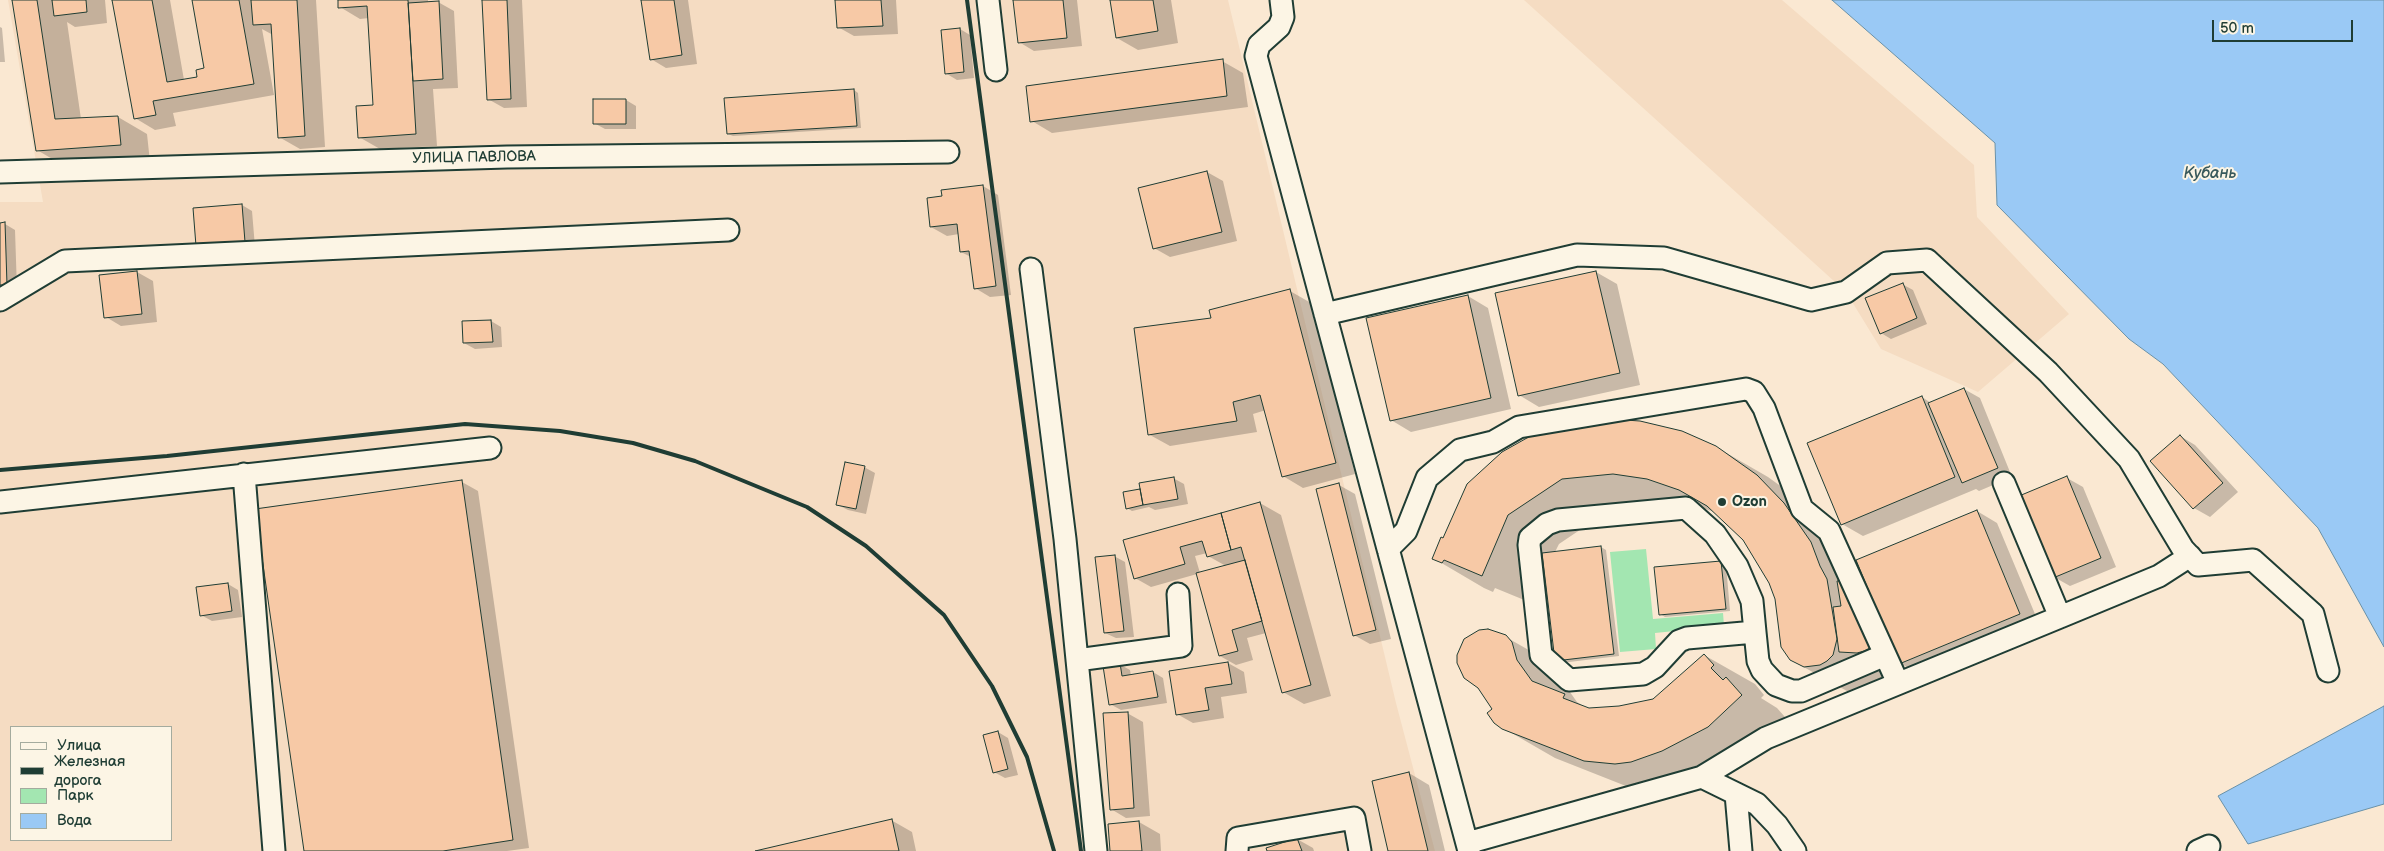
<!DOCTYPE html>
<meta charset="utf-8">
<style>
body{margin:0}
#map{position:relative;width:2384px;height:851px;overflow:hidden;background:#fae8d2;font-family:"Balsamiq Sans",sans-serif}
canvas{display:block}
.legend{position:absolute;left:10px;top:726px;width:162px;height:115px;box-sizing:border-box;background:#fcf5e5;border:1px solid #a4ab9e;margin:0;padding:6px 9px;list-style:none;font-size:15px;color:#1f3d34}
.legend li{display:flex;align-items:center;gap:10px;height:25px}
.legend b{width:25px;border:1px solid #a4ab9e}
.scale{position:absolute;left:2212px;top:20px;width:141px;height:22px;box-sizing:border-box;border:2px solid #1f3d34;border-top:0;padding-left:6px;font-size:15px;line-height:18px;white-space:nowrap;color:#1f3d34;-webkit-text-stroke:4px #fcf5e5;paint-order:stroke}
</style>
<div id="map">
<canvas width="2384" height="851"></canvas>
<ul class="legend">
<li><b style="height:6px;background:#fcf5e5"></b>Улица</li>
<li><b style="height:6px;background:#1f3d34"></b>Железная дорога</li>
<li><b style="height:14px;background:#a3e6b1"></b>Парк</li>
<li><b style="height:14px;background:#9ac9f5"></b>Вода</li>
</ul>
<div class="scale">50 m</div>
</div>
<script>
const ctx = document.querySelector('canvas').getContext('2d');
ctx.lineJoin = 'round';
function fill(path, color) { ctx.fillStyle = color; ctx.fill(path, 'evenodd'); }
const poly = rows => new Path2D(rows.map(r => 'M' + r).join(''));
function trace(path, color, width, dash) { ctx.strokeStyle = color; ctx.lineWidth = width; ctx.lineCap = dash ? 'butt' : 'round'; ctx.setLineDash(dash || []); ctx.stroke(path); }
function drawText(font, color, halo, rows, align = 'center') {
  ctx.font = font + ' "Balsamiq Sans",sans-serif'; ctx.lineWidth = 4; ctx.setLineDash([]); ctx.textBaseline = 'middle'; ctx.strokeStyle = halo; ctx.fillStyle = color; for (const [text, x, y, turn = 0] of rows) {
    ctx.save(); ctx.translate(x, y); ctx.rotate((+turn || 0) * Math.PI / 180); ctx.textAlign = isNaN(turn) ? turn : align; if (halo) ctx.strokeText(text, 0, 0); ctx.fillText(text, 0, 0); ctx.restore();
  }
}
const built = poly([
 [8,0,1228,0,1396,703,1435,851,0,851,0,202,43,202],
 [11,727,171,727,171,840,11,840],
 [1524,0,1782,0,1974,165,1977,217,2069,314,1978,392,1881,349,1846,292]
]);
const green = poly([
 [1646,549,1653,619,1723,613,1724,626,1655,633,1656,649,1620,652,1610,552]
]);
const water = poly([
 [1832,0,2384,0,2384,647,2318,528,2163,364,2129,339,1997,205,1995,143,1832,0],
 [2384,706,2384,804,2248,844,2218,796,2384,706]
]);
const shadow = poly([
 [13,0,105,0,107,23,75,27,67,22,81,119,118,117,147,134,150,162,66,167,37,150],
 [114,0,170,0,184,80,199,78,205,69,193,0,316,0,325,147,300,149,279,137,273,35,262,29,274,95,173,113,176,126,155,130,135,118],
 [339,0,428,0,428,3,438,2,454,11,458,88,433,89,437,146,380,149,359,137,374,106,369,18,360,19,340,7],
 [484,0,522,0,527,107,504,108,488,99],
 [642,0,688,0,697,64,666,68,651,59],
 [837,0,896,0,898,34,854,36,838,27],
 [1014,0,1077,0,1082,46,1034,51,1019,42],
 [1111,0,1171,0,1178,43,1138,50,1117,38],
 [0,27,2,28,5,62,0,62],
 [960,29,970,35,974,78,957,80,947,74],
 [1222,61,1243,73,1248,107,1052,133,1032,121],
 [854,90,858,93,861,128,733,136,728,134],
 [626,100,636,106,636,129,605,129,594,123],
 [1207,172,1223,181,1237,241,1170,257,1154,248],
 [983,186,998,195,1011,295,990,297,975,288,971,257,961,252,959,234,947,236,931,227,944,197],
 [242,205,252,211,255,247,207,251],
 [0,224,5,224,15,230,17,290,0,291],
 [137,272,153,281,157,322,121,326,106,317,101,276],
 [1596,272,1617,284,1640,385,1539,407,1519,395],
 [1902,284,1913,290,1927,324,1891,339,1881,333],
 [1290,291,1311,303,1355,474,1303,488,1283,476,1266,410,1253,414,1257,432,1170,446,1150,435],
 [1468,296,1488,308,1511,409,1411,432,1391,420],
 [491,321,501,327,502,347,475,349,464,343],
 [1964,389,1980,398,2012,477,1979,491,1976,489,1863,536,1842,524,1922,397,1931,403],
 [2180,436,2195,445,2238,492,2210,517,2194,508,2152,461],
 [1716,447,1768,477,1808,506,1835,533,1859,568,1977,511,1997,523,2040,626,1920,675,1900,663,1887,677,1856,696,1791,660,1776,599,1770,583,1744,539,1717,513,1700,507,1614,507,1559,544,1555,552,1601,547,1606,550,1619,656,1561,663,1546,575,1534,604,1495,588,1493,592,1484,588,1433,558,1444,540,1468,485],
 [864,467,875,473,866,514,848,510,838,505],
 [1173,478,1184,484,1188,504,1155,510,1149,507,1132,511,1127,508,1124,493,1142,490],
 [2067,478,2083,487,2116,567,2070,586,2054,577],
 [462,482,478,491,529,848,507,851,305,851],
 [1339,485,1355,494,1391,639,1370,644,1354,635],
 [1260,503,1281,515,1331,696,1304,704,1283,692,1266,633,1247,638,1253,660,1236,665,1220,656,1197,574,1151,587,1135,578,1125,541],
 [1207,553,1208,556,1226,566,1200,573,1195,556],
 [1114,556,1125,562,1134,637,1116,638,1105,633],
 [1721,562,1726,565,1730,611,1665,617,1660,614],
 [228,584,238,590,242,617,212,621,201,615],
 [1479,631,1497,632,1548,661,1577,702,1589,710,1619,708,1654,700,1704,655,1755,684,1764,695,1761,698,1777,708,1792,725,1759,756,1729,773,1698,786,1636,790,1555,758,1503,728,1494,709,1479,688,1471,683,1461,671,1458,655,1461,647,1471,635],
 [1228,663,1244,672,1247,693,1221,697,1224,718,1193,723,1177,714],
 [1119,664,1130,670,1131,676,1153,672,1163,678,1167,703,1121,710,1110,704],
 [1127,713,1143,722,1150,816,1126,818,1111,809],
 [998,732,1008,738,1018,775,1005,778,994,772],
 [1409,773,1429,785,1445,851,1389,851],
 [891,820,912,832,916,851,761,851],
 [1139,822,1160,834,1161,851,1112,851],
 [1297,839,1313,848,1314,851,1268,851]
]);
const building = poly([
 [12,0,37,0,55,119,118,116,121,145,36,151,12,0],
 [52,0,86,0,87,12,54,16,52,0],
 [112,0,152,0,167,82,197,77,196,70,204,68,192,0,239,0,254,84,153,101,156,115,134,119,112,0],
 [251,0,297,0,305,136,278,138,271,24,253,25,251,0],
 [338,0,408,0,416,134,358,138,356,106,373,105,367,6,338,8,338,0],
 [482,0,507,0,511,99,487,100,482,0],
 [641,0,674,0,682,55,650,60,641,0],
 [835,0,881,0,883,26,837,28,835,0],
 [1013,0,1063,0,1067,38,1018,43,1013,0],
 [1110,0,1153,0,1158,31,1116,38,1110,0],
 [439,1,443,79,413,81,408,3,439,1],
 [960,28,964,72,945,74,941,30,960,28],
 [1223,59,1227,96,1030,122,1026,86,1223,59],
 [854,89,857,126,727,134,724,98,854,89],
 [593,99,626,99,626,124,593,124,593,99],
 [1207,171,1222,232,1153,249,1138,188,1207,171],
 [983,185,996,286,974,289,969,251,960,252,957,224,930,227,927,198,942,196,941,190,983,185],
 [242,204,245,242,196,246,193,208,242,204],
 [5,222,7,285,0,285,0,223,5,222],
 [137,271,142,314,104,318,99,275,137,271],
 [1596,271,1620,373,1518,396,1495,293,1596,271],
 [1903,283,1917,318,1880,334,1865,298,1903,283],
 [1290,289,1336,463,1282,477,1260,395,1233,402,1237,421,1148,435,1134,328,1211,318,1209,310,1290,289],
 [1468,295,1491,398,1390,421,1366,318,1468,295],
 [491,320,493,342,463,343,462,321,491,320],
 [1964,388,1998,468,1962,483,1928,403,1964,388],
 [1922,396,1955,477,1841,525,1807,443,1922,396],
 [1625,420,1640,421,1682,431,1716,446,1757,475,1784,503,1811,542,1820,566,1827,579,1837,639,1833,655,1827,661,1820,665,1804,667,1790,660,1781,647,1775,599,1769,583,1743,540,1707,506,1679,490,1647,479,1613,474,1562,479,1508,515,1482,576,1444,560,1442,563,1432,559,1441,537,1443,538,1467,484,1502,452,1534,434,1625,420],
 [2180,435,2223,483,2193,509,2150,461,2180,435],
 [845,462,865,466,856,509,836,505,845,462],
 [2067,476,2101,558,2053,578,2019,496,2067,476],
 [1174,477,1178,499,1143,505,1139,483,1174,477],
 [462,480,513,840,443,851,304,851,255,509,462,480],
 [1339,483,1376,630,1353,636,1316,489,1339,483],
 [1140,489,1143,505,1126,509,1123,492,1140,489],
 [1260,502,1311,685,1282,693,1241,547,1231,550,1221,513,1260,502],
 [1977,510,2020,614,1899,664,1856,560,1977,510],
 [1221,513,1231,550,1207,557,1202,541,1180,547,1185,564,1134,579,1123,540,1221,513],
 [1601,546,1614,654,1555,661,1542,553,1601,546],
 [1115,555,1124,631,1104,633,1095,557,1115,555],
 [1245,560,1262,621,1232,630,1238,651,1219,656,1196,573,1245,560],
 [1721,561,1726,609,1659,615,1654,567,1721,561],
 [1860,579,1872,599,1884,629,1874,646,1864,651,1857,653,1839,652,1833,607,1841,606,1837,581,1860,579],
 [228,583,232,611,200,616,196,587,228,583],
 [1488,629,1506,635,1512,642,1517,660,1532,681,1565,694,1563,698,1589,708,1619,706,1653,699,1704,654,1714,665,1711,668,1723,680,1726,677,1742,695,1708,727,1662,751,1631,762,1615,764,1584,761,1502,729,1494,723,1487,713,1492,709,1478,688,1464,678,1457,663,1457,655,1464,639,1479,630,1488,629],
 [1228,662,1232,684,1205,688,1209,710,1176,715,1169,671,1228,662],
 [1120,663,1122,676,1153,671,1158,697,1109,705,1103,666,1120,663],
 [1128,712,1134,808,1110,810,1103,713,1128,712],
 [998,731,1008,769,993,773,983,735,998,731],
 [1409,772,1428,851,1388,851,1372,781,1409,772],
 [892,819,899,851,755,851,892,819],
 [1139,821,1142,851,1110,851,1108,824,1139,821],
 [1297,838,1302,851,1267,851,1266,848,1297,838]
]);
const minor = poly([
 [988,0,996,70],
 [1281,0,1283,17,1279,27,1259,45,1256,56,1469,851],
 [0,172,507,157,948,152],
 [1031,269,1065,539,1096,851],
 [0,300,65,261,728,230],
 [1325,314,1577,255,1664,258,1811,300,1846,292,1887,263,1927,260,2048,372,2129,459,2183,549,2198,565,2253,560,2313,614,2328,671],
 [244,474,274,851],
 [0,502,490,448],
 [1388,549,1406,531,1427,478,1460,450,1493,442,1519,427,1746,389,1754,392,1764,408,1802,509,1829,531,1898,683],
 [2060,617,2159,576,2190,556],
 [1755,632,1752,601,1737,566,1715,534,1686,508,1558,520,1547,524,1530,538,1529,545,1541,655,1569,680,1643,674,1655,667,1679,641,1687,638,1755,632,1758,661,1762,670,1776,685,1792,691,1801,691,1885,655],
 [1077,660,1181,646,1178,594],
 [1702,777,1766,738,2060,617,2004,483],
 [1736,794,1741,851],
 [1467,843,1702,777,1757,804,1777,825,1795,851],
 [1237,851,1238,838,1354,818,1360,851],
 [2198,851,2209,846]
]);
const rail = poly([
 [967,0,1081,851],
 [0,470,167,456,465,424,560,431,633,443,695,461,807,507,866,546,944,615,992,686,1027,757,1054,851]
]);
const markers = [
 [1722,502,5,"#1f3d34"]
];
const streetNames = [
 ["УЛИЦА ПАВЛОВА",474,158,-1]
];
const poiNames = [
 ["Ozon",1732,502]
];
const waterNames = [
 ["Кубань",2210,174]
];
fill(built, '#f5dcc2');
fill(green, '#a3e6b1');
fill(water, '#9ac9f5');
trace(water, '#6991a8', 1);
fill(shadow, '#0003');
fill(building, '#f7c9a6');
trace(building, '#1f3d34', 1);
trace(minor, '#1f3d34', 25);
trace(minor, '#fcf5e5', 21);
trace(rail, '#1f3d34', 4);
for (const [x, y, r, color] of markers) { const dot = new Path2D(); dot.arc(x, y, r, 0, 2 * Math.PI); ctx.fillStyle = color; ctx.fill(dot); trace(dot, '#fcf5e5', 2); }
drawText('15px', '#1f3d34', '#fcf5e5', streetNames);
drawText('bold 15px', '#1f3d34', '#fcf5e5', poiNames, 'left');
drawText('italic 16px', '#38595b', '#fcf5e5', waterNames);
</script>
